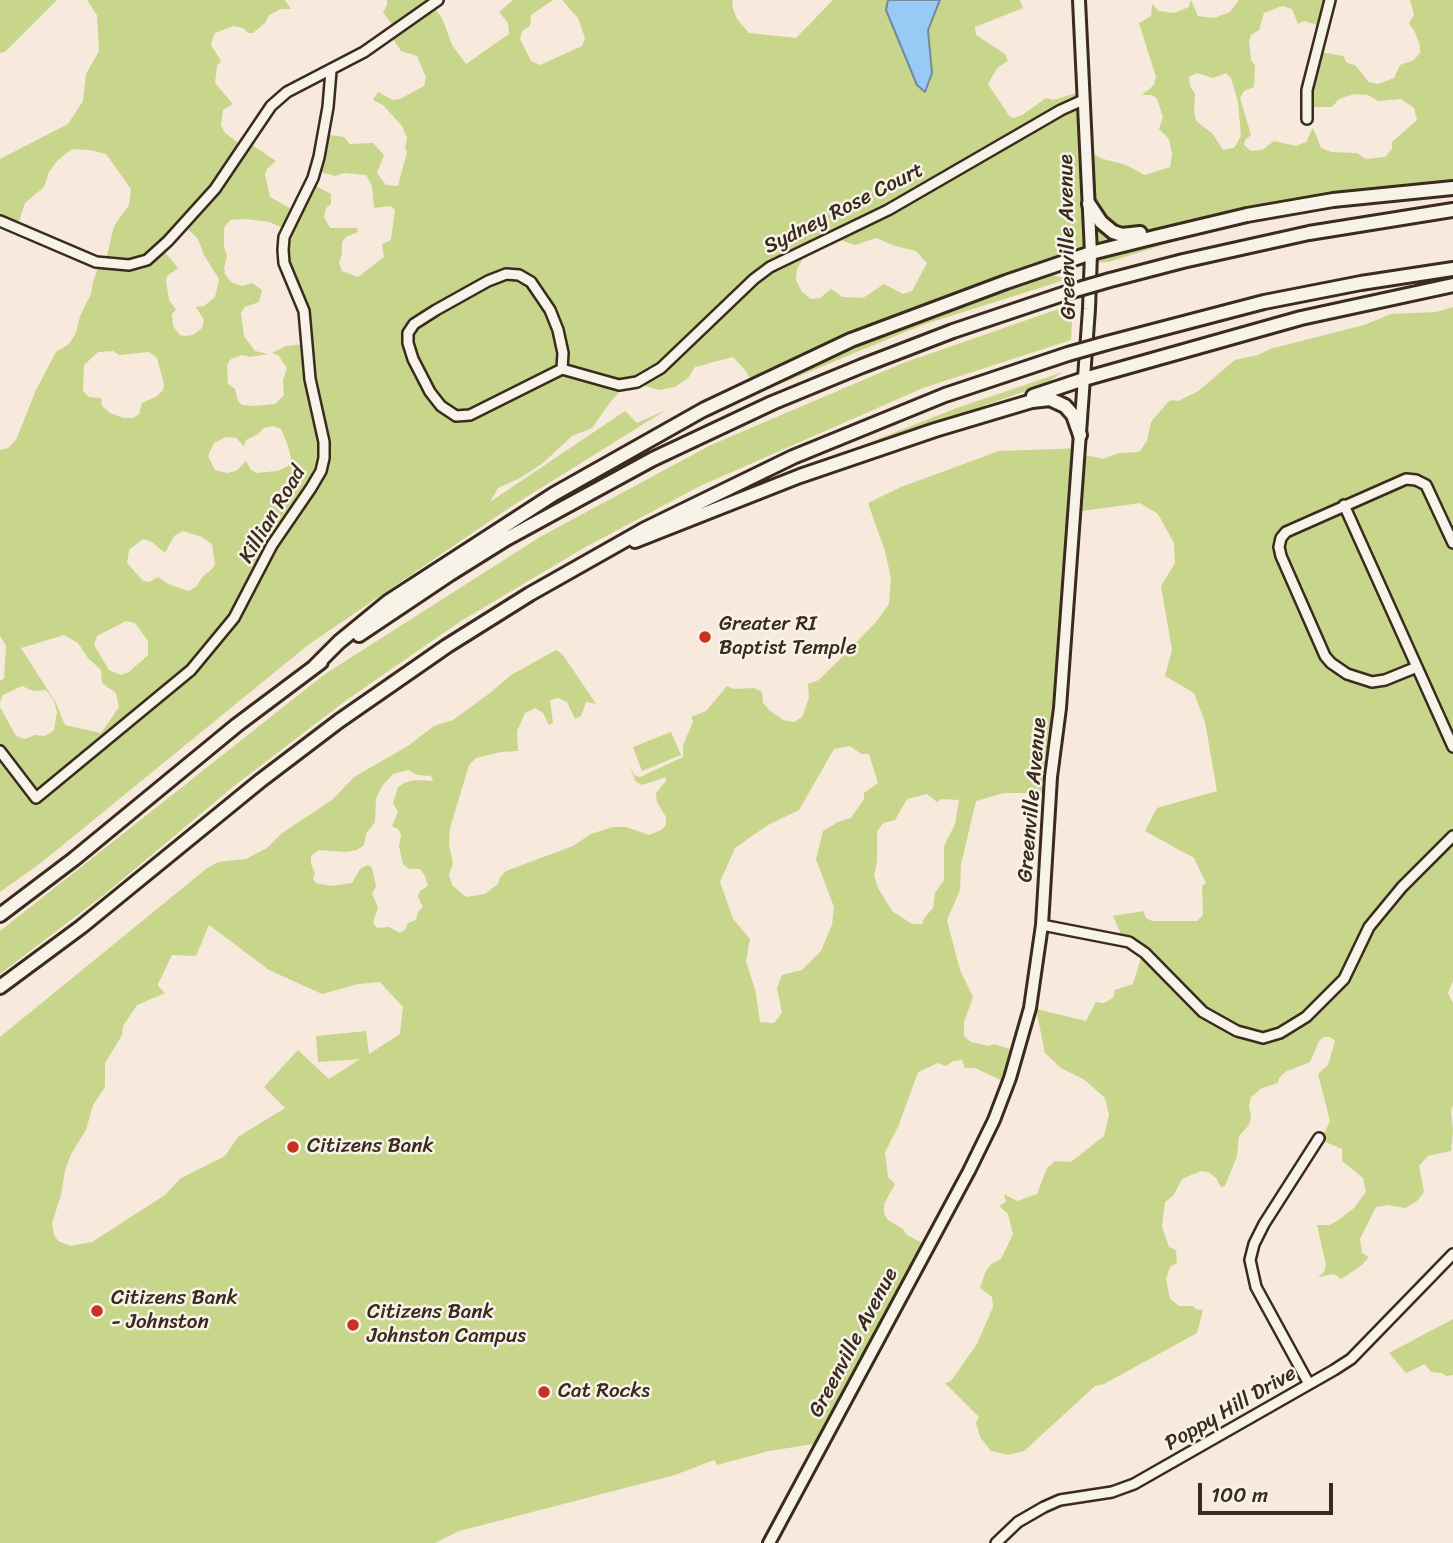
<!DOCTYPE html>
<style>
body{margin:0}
#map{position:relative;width:1453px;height:1543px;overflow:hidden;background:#f7e9dc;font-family:Sriracha,sans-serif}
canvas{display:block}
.scale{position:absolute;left:1198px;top:1483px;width:135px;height:32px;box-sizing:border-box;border:4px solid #3b2a1e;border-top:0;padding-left:9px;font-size:21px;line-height:24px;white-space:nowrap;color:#3b2a1e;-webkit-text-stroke:5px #f7f3e8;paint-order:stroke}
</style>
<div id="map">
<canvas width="1453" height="1543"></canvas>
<div class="scale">100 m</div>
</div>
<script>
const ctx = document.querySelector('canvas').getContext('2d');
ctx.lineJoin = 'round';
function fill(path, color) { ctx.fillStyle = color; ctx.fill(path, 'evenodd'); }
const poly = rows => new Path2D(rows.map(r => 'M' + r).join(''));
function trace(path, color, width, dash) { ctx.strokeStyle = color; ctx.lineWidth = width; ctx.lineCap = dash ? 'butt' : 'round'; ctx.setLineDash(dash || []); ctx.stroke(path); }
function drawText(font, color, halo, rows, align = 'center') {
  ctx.font = font + ' Sriracha,sans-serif'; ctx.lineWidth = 5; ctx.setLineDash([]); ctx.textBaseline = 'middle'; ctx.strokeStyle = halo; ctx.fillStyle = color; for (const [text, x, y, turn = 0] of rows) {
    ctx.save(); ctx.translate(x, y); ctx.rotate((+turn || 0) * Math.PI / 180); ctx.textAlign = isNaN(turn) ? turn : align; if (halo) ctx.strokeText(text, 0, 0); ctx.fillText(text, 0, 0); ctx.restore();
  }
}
const green = poly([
 [0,0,57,0,5,52,0,53],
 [87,0,285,0,291,9,281,9,269,15,265,23,253,33,248,33,243,28,234,26,215,33,213,37,211,45,221,61,217,66,215,83,233,104,223,110,221,125,225,133,244,147,249,143,276,161,267,169,265,174,270,197,295,211,310,183,331,194,331,204,326,208,324,217,330,228,357,228,358,232,346,237,342,242,342,253,339,263,342,271,358,277,384,257,382,244,391,240,395,210,391,206,374,208,372,186,366,175,344,173,335,176,315,170,323,134,344,137,350,144,373,143,384,155,377,173,386,185,398,186,407,152,405,148,407,138,402,126,383,105,373,100,378,92,393,100,400,99,424,86,426,77,417,56,401,51,391,36,395,29,383,12,387,5,387,0,438,0,433,6,442,18,452,45,466,64,509,34,508,23,499,12,513,0,553,0,531,15,530,26,522,31,520,39,531,61,540,65,582,46,585,38,578,18,562,0,733,0,732,6,737,19,749,33,796,38,833,0,1020,0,1023,8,975,27,976,35,1005,54,1008,61,997,68,988,84,1010,117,1014,118,1022,115,1046,98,1053,100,1077,93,1088,93,1091,153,1103,159,1126,165,1145,175,1170,167,1172,154,1169,139,1159,129,1163,117,1157,99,1152,95,1142,95,1154,85,1156,77,1139,23,1151,16,1152,4,1159,11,1174,13,1189,7,1191,0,1198,16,1214,18,1230,12,1239,0,1333,0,1324,27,1304,21,1298,24,1292,9,1282,6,1264,13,1259,30,1251,35,1249,41,1251,60,1255,66,1254,87,1244,91,1240,98,1251,135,1245,140,1244,145,1251,151,1262,150,1274,141,1296,146,1306,142,1313,128,1321,148,1331,152,1357,153,1366,159,1385,157,1392,149,1392,142,1417,120,1414,108,1401,99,1378,101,1368,95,1354,94,1339,99,1332,107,1311,107,1310,93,1320,52,1343,56,1347,63,1355,65,1369,82,1378,84,1394,78,1400,65,1414,60,1420,53,1420,45,1414,30,1409,24,1414,14,1410,0,1453,0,1453,188,1358,201,1345,206,1321,208,1295,215,1254,216,1109,262,1086,263,1030,277,752,383,746,371,733,357,695,367,688,378,675,387,659,390,637,384,625,386,611,401,592,428,572,436,543,463,520,478,498,488,490,502,625,411,637,423,666,410,512,506,308,645,42,862,0,892,0,707,16,736,25,739,35,735,45,736,54,730,57,712,54,701,46,690,33,691,22,686,3,695,0,702,0,681,4,678,6,646,0,636,0,450,8,448,16,440,36,390,56,352,69,344,76,333,80,316,91,294,93,282,100,262,106,260,114,226,129,205,131,189,106,154,90,150,72,149,58,160,49,172,44,187,25,203,18,224,0,219,0,159,68,124,83,101,86,74,99,51,97,15],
 [1197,73,1213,78,1226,73,1231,78,1238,102,1241,136,1234,148,1223,150,1213,134,1196,121,1194,111,1195,94,1190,86,1189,77],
 [246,219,269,222,286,229,280,263,289,278,303,314,304,344,286,346,272,353,278,355,287,368,283,380,284,395,275,404,253,406,242,405,238,401,235,389,228,384,227,365,231,359,242,355,250,357,268,354,255,351,244,336,241,313,245,307,259,302,262,290,252,283,242,286,231,282,225,274,224,268,227,256,224,247,224,228,230,220],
 [184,225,198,239,204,255,219,279,215,297,204,306,196,307,204,320,202,328,193,335,184,336,180,335,173,326,172,314,176,310,169,300,166,281,167,276,178,268,162,249],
 [876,238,895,246,916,251,927,263,912,291,903,294,884,284,863,298,843,297,831,289,820,298,811,299,802,292,796,280,797,269,804,257,829,242,840,240,855,245],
 [113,351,119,355,149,352,157,358,164,384,163,390,157,396,142,403,139,414,133,418,123,418,110,413,102,406,101,398,89,397,83,391,84,365,98,352],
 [273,426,281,429,287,443,291,458,288,466,277,471,256,473,251,470,246,461,236,471,227,473,215,470,208,456,214,443,226,437,236,438,244,446,246,440,258,434,264,428],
 [183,531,202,537,212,544,215,565,210,571,203,576,196,587,188,591,168,584,158,577,149,582,143,581,127,563,129,550,143,539,152,542,165,553,174,536],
 [126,621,135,623,148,641,148,655,129,672,121,675,109,670,94,645,97,636],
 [64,635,78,643,88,658,101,670,102,683,116,693,119,707,101,733,65,725,56,703,21,648],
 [1052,275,1068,279,922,325,768,389,807,366,926,316],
 [1073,304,1071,340,923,388,700,486,582,549,461,621,348,699,234,786,105,894,0,974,0,931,325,674,540,537,711,445,903,363],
 [1453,307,1453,981,1448,993,1453,1003,1453,1105,1451,1111,1453,1130,1451,1151,1428,1156,1419,1166,1424,1192,1417,1201,1405,1208,1388,1205,1376,1207,1360,1239,1362,1253,1369,1257,1362,1265,1341,1279,1334,1274,1318,1277,1324,1272,1326,1265,1317,1225,1329,1225,1337,1221,1354,1208,1366,1192,1363,1178,1342,1161,1342,1149,1321,1140,1330,1121,1318,1074,1328,1065,1335,1041,1330,1037,1324,1037,1319,1041,1310,1062,1285,1072,1279,1078,1278,1083,1262,1088,1251,1097,1249,1106,1251,1116,1249,1125,1239,1136,1237,1156,1225,1186,1221,1187,1216,1178,1208,1172,1201,1171,1182,1179,1173,1196,1165,1202,1162,1227,1169,1247,1176,1250,1177,1263,1170,1267,1166,1279,1170,1299,1179,1306,1193,1306,1196,1309,1203,1310,1197,1333,1104,1384,1095,1386,1024,1451,1008,1455,991,1451,980,1437,976,1423,979,1417,945,1383,951,1381,977,1344,993,1307,992,1297,980,1288,985,1273,991,1264,1001,1259,1013,1234,1008,1214,999,1206,1006,1202,1004,1194,1017,1201,1037,1194,1047,1168,1055,1161,1071,1162,1104,1136,1109,1115,1105,1098,1085,1080,1061,1068,1045,1053,1036,1009,1086,1021,1096,1002,1104,1003,1113,998,1115,990,1133,984,1141,958,1121,934,1113,916,1143,911,1146,918,1152,921,1197,921,1203,915,1202,886,1206,883,1194,858,1145,831,1157,808,1217,791,1205,722,1194,693,1165,676,1172,650,1161,586,1175,563,1174,543,1158,514,1140,503,1082,511,1072,632,1055,793,1004,793,976,801,961,864,960,890,947,920,960,970,973,997,964,1022,964,1036,971,1042,988,1046,994,1044,1016,1051,1007,1083,975,1068,965,1068,962,1060,953,1061,946,1066,938,1063,918,1072,898,1127,885,1152,888,1177,895,1184,884,1204,884,1214,888,1220,903,1229,907,1235,926,1245,820,1443,769,1451,717,1465,714,1460,675,1475,459,1531,435,1543,0,1543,0,1037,206,869,218,862,246,859,267,848,282,833,332,800,354,777,408,746,434,726,453,720,490,693,511,675,556,650,563,655,596,704,586,702,581,716,575,719,567,702,558,698,550,700,553,723,549,725,543,713,535,708,525,713,517,731,518,751,501,752,476,758,469,765,450,828,449,845,453,863,449,875,452,885,466,897,485,894,498,884,500,877,506,871,573,846,591,834,613,827,626,827,649,835,661,830,666,825,666,817,657,802,656,793,666,781,666,777,642,785,635,781,630,766,634,775,640,777,683,757,683,745,693,722,691,717,706,711,727,686,734,689,754,688,762,692,763,703,769,710,783,720,794,722,802,717,809,698,808,684,819,680,845,654,876,622,889,604,891,578,885,551,868,503,901,487,999,451,1084,448,1085,455,1103,459,1119,453,1139,452,1147,441,1151,422,1168,402,1173,400,1178,401,1197,392,1235,360,1258,355,1270,349,1364,325,1391,314,1436,312],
 [850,746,861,754,869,754,878,783,864,793,864,799,851,818,838,822,823,831,816,859,834,907,832,925,821,951,802,970,782,975,777,988,782,1013,774,1023,760,1022,756,993,746,961,750,939,733,919,720,882,735,848,768,825,799,810,834,749],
 [408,770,417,775,431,776,433,781,414,780,404,783,398,787,393,803,398,812,392,826,399,830,401,836,399,846,403,864,409,869,420,869,425,876,428,886,420,891,418,897,423,907,418,912,416,920,408,923,405,930,400,933,389,927,377,928,373,923,378,907,372,894,376,886,372,868,368,865,360,869,352,883,331,886,316,883,313,879,315,873,311,864,311,856,319,850,345,852,357,850,364,845,366,834,375,822,376,798,383,785,393,774],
 [927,794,937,802,941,799,959,800,955,824,944,846,944,880,935,893,933,908,925,917,922,924,912,924,892,911,878,888,874,875,877,863,877,832,883,823,895,820,907,799],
 [209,925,269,970,322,994,358,984,380,982,403,1007,400,1034,369,1054,366,1031,316,1036,318,1062,360,1059,329,1079,298,1050,264,1087,285,1108,238,1137,225,1156,181,1178,165,1195,92,1242,71,1246,58,1241,54,1235,52,1223,61,1195,65,1171,71,1154,86,1130,93,1105,105,1087,105,1063,122,1035,123,1026,137,1005,165,993,158,986,158,984,172,955,196,956],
 [1063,372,1043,385,800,470,954,409],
 [671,732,681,755,642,771,633,747],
 [1453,1319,1453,1375,1446,1376,1442,1373,1431,1372,1425,1364,1406,1373,1389,1353]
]);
const water = poly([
 [888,0,940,0,928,30,932,73,925,92,917,85,886,10,888,0]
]);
const minor = poly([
 [1307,119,1307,90,1330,0],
 [0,221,96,262,129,265,147,260,168,241,215,189,271,106,287,92,364,52,438,0],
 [562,369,563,353,558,330,550,310,531,282,519,275,506,274,488,281,436,310,414,324,408,333,408,343,413,359,430,392,441,406,456,416,470,415,562,369,619,385,637,382,661,368,754,279,770,267,888,210,1061,110,1083,100],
 [1344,505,1453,747],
 [1417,667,1385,680,1372,682,1347,674,1331,663,1325,656,1281,556,1279,547,1281,538,1286,532,1406,479,1416,480,1426,485,1453,543],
 [0,751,36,798,191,670,234,618,272,545,311,488,321,471,324,458,324,442,310,379,304,311,284,263,283,250,284,237,313,178,319,157,328,107,331,71],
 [1042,925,1129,942,1145,953,1203,1012,1237,1031,1263,1038,1280,1033,1306,1017,1344,979,1369,927,1402,887,1453,836],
 [1309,1384,1256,1287,1250,1260,1254,1244,1264,1224,1319,1138],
 [996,1543,1018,1522,1044,1507,1060,1500,1112,1492,1134,1484,1334,1370,1351,1359,1453,1254]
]);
const major = poly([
 [769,1543,969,1171,994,1120,1010,1078,1030,1008,1042,925,1051,777,1060,708,1089,309,1091,253,1079,0]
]);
const highway = poly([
 [1089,204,1101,222,1113,232,1122,235,1140,233],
 [1110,280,1183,261,1309,233,1453,210],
 [1107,343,1264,302,1361,283,1453,269],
 [1033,396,1084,379,1301,318,1453,285],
 [635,541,800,476,935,430,1032,401,1050,399,1065,406,1073,415,1080,435],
 [359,635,450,574,506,539,653,459,772,403,862,366,953,331,1072,291],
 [315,666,339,642,389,601,554,494,703,410,851,340,1006,282,1091,253,1155,237,1247,215,1333,200,1453,188],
 [0,915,74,859,237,725,321,662],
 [0,987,81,927,260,781,339,721,447,646,530,594,645,529,793,457,945,395,1068,354]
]);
const highwayBridge = poly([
 [1072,291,1110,280],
 [1068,354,1107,343]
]);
const markers = [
 [705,637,7,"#c8321e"],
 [293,1147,7,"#c8321e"],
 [97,1311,7,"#c8321e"],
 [353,1325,7,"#c8321e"],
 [544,1392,7,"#c8321e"]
];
const streetNames = [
 ["Sydney Rose Court",844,209,-27],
 ["Greenville Avenue",1068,237,-91],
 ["Killian Road",273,515,-59],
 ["Greenville Avenue",1033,800,-85],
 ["Greenville Avenue",854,1343,-62],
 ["Poppy Hill Drive",1231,1409,-30]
];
const poiNames = [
 ["Greater RI",719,625],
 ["Baptist Temple",719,649],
 ["Citizens Bank",307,1147],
 ["Citizens Bank",111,1299],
 ["- Johnston",111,1323],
 ["Citizens Bank",367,1313],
 ["Johnston Campus",367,1337],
 ["Cat Rocks",558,1392]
];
fill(green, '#c7d68a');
fill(water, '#99c9f5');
trace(water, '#73899f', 2);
trace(minor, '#3b2a1e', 14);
trace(major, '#3b2a1e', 16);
trace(highway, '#3b2a1e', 18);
trace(minor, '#f7f3e8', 9);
trace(major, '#f7f3e8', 10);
trace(highway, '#f7f3e8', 12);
trace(highwayBridge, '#3b2a1e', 18, []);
trace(highwayBridge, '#f7f3e8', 12);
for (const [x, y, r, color] of markers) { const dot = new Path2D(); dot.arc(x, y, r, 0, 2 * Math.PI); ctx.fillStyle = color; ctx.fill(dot); trace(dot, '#f7f3e8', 2.5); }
drawText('21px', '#3b2a1e', '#f7f3e8', streetNames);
drawText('21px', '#3b2a1e', '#f7f3e8', poiNames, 'left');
</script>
